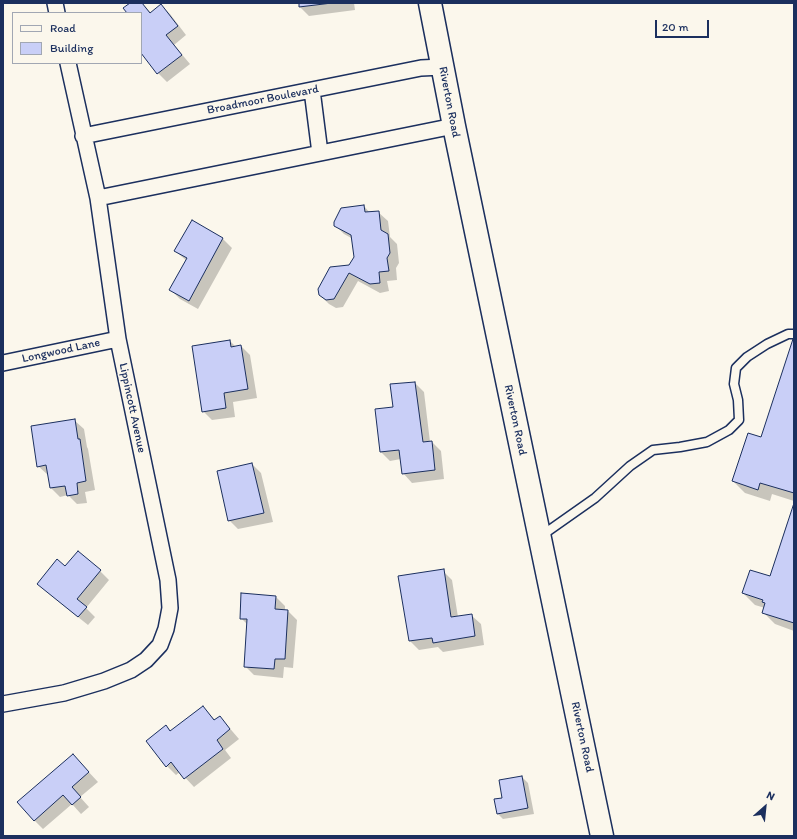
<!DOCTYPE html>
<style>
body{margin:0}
#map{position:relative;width:797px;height:839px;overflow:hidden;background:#fbf7ec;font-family:Itim,sans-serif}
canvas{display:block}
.frame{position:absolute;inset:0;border:4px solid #1b2f5e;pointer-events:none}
.legend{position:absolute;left:12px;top:12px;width:130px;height:52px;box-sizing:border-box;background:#fbf7ec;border:1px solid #a1a7b3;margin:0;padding:5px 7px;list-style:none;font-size:12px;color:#1b2f5e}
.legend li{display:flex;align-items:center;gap:8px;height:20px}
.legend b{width:20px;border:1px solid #a1a7b3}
.north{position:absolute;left:745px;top:787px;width:40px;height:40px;-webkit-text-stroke:3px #fbf7ec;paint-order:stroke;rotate:27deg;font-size:11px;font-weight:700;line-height:16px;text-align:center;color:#1b2f5e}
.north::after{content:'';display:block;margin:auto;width:14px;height:18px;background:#1b2f5e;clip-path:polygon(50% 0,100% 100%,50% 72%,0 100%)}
.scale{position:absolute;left:655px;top:20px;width:54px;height:18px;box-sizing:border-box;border:2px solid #1b2f5e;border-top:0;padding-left:5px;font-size:12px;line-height:14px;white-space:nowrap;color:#1b2f5e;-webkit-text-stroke:3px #fbf7ec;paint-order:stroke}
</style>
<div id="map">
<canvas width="797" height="839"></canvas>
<div class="frame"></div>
<ul class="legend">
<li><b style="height:5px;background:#fbf7ec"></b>Road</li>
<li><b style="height:11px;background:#c9cff7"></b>Building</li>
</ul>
<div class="north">N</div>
<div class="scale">20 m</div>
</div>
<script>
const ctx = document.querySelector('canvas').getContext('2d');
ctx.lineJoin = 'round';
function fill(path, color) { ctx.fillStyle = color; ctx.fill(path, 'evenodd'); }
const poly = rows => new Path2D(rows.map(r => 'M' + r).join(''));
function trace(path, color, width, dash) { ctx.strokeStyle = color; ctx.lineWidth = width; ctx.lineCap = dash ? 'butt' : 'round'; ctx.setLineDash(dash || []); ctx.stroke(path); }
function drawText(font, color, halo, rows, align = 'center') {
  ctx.font = font + ' Itim,sans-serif'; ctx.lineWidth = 3; ctx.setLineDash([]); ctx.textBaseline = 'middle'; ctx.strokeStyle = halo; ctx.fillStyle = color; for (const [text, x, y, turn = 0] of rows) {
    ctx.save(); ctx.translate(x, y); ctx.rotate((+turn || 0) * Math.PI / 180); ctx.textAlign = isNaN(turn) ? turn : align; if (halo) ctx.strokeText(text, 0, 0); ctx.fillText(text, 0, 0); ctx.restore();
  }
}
const shadow = poly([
 [132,3,142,3,151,13,161,5,170,14,186,35,174,45,190,64,167,82,158,73,141,52,141,13,128,13],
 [300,3,354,3,355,10,309,16,300,7],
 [364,206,370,213,378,212,388,221,390,237,397,244,399,263,396,268,397,280,387,281,389,291,380,293,358,281,343,307,336,308,329,304,320,295,350,266,355,258,353,239,344,234,335,225],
 [192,221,223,239,232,248,198,309,180,299,171,290,187,261,175,251],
 [794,340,794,501,772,494,770,501,745,493,733,481,762,438],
 [230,341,236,347,241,346,250,355,257,398,233,402,235,417,212,420,203,411],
 [415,383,424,392,430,442,432,442,441,451,444,479,412,483,403,473,401,459,390,461,381,452,394,407],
 [74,420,84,429,87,447,88,449,95,490,85,492,87,503,77,504,68,495,60,497,51,488,48,475,38,466],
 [252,464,261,473,273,522,238,529,229,520],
 [794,508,794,631,775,624,763,612,765,608,755,605,743,593,770,578,787,523,789,524],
 [65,567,100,571,109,580,86,608,95,617,88,625,48,593,39,584],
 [443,571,452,580,458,617,471,615,481,624,484,645,443,652,438,647,419,650,410,641,399,577],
 [276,597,285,606,285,611,288,611,297,620,293,668,284,667,283,678,254,675,245,666,248,625,241,618],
 [203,707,216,721,220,717,239,739,225,750,231,758,194,787,180,772,176,775,167,766,166,726,171,731],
 [73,755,98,782,80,797,89,807,81,814,72,804,43,829,34,820],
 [522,777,528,783,534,814,503,819,497,813,503,798]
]);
const building = poly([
 [130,3,142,3,150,13,161,4,178,26,166,35,182,55,157,74,141,53,141,13,127,13,123,8,130,3],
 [299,3,332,3,299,7,299,3],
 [364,205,365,212,379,211,381,230,388,234,390,253,387,258,389,271,379,272,380,283,370,284,349,273,334,299,326,300,319,295,318,289,330,267,349,265,354,257,351,235,334,226,334,222,341,208,364,205],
 [192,220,223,238,189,301,169,290,187,258,174,251,192,220],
 [793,339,794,339,794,493,760,483,758,490,732,481,748,433,761,437,793,339],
 [230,340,231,347,241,345,248,389,224,393,226,408,202,412,192,346,230,340],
 [415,382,423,442,432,441,435,470,402,474,399,450,380,452,375,409,393,407,390,384,415,382],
 [75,419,78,439,80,439,86,481,77,483,78,494,67,496,65,486,50,488,46,465,37,467,31,426,75,419],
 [252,463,264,513,228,521,217,471,252,463],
 [794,503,794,623,762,613,765,603,762,602,763,600,742,593,750,570,770,576,794,503],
 [78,551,101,570,77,599,87,607,78,617,37,584,57,559,65,566,78,551],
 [444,569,451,617,472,614,475,636,433,643,432,638,409,641,398,576,444,569],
 [241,593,276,596,275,609,288,610,285,659,275,659,274,669,244,667,247,619,240,619,241,593],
 [203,706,214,720,220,716,230,729,217,740,223,749,184,779,171,762,166,767,146,741,166,725,170,731,203,706],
 [73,754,89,772,72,787,81,797,72,805,63,795,34,821,17,802,73,754],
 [522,776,528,808,497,814,494,799,502,798,499,780,522,776]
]);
const lane = poly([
 [541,536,595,498,630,466,653,450,680,447,707,442,729,430,739,420,738,400,734,384,736,368,747,357,767,344,788,334,794,334]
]);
const street = poly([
 [55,3,57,13],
 [312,90,320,153],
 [83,136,421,68,442,67],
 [98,198,454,126],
 [3,363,118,339],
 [3,704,64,693,104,681,131,670,146,660,160,645,166,629,170,608,168,580,118,339,98,198,68,63]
]);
const secondary = poly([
 [430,3,454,126,602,836]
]);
const streetNames = [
 ["Broadmoor Boulevard",263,100,-11],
 ["Riverton Road",449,102,79],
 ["Longwood Lane",61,351,-12],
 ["Lippincott Avenue",132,408,78],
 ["Riverton Road",515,420,78],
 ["Riverton Road",582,737,78]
];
fill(shadow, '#0003');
fill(building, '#c9cff7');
trace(building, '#1b2f5e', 1);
trace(lane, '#1b2f5e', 11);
trace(street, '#1b2f5e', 18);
trace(secondary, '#1b2f5e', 25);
trace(lane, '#fbf7ec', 8);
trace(street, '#fbf7ec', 15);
trace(secondary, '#fbf7ec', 22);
drawText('12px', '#1b2f5e', '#fbf7ec', streetNames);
</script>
